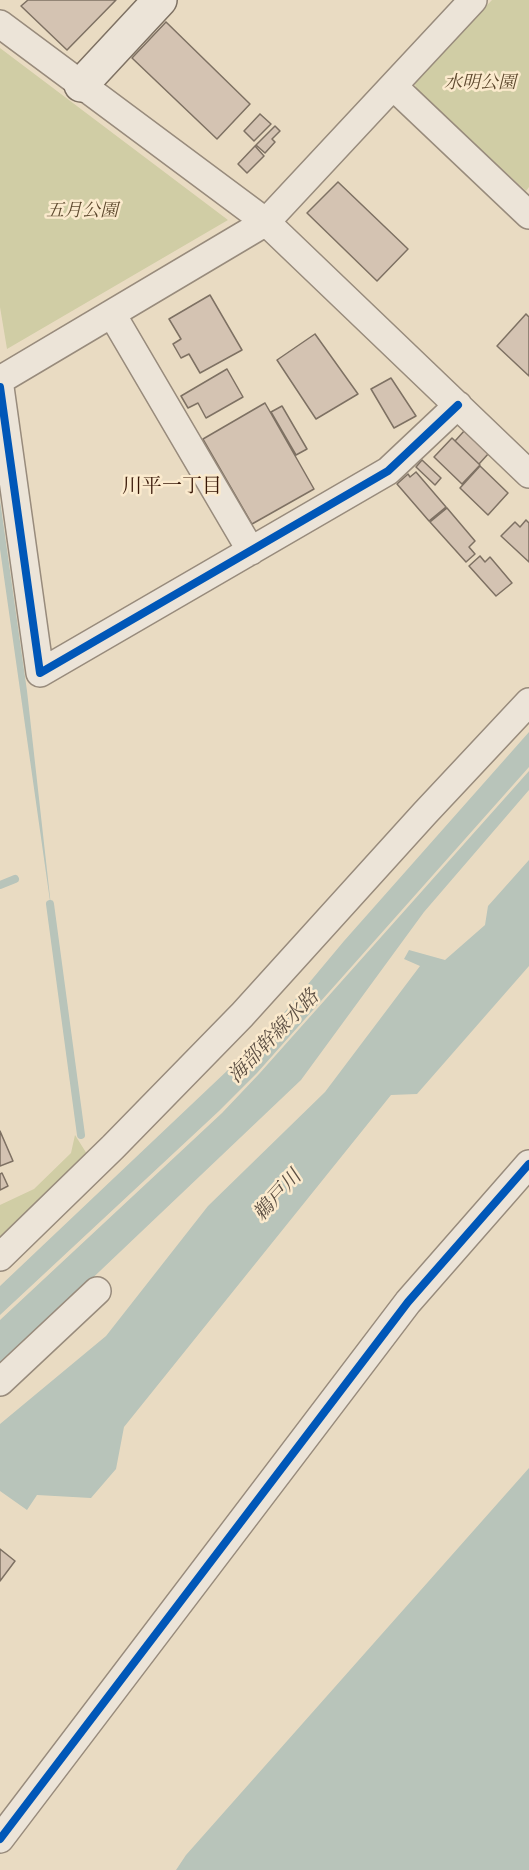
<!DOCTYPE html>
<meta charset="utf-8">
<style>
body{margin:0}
canvas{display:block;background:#e9dbc2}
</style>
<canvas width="529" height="1870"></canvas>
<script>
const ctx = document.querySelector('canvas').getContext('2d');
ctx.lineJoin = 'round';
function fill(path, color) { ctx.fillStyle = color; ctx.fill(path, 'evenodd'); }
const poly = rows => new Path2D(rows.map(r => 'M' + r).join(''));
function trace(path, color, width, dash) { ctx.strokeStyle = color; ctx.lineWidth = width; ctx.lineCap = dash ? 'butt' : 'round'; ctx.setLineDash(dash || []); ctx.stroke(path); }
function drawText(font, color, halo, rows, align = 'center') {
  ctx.font = font + ' "Gentium Book Plus","Noto Serif JP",serif'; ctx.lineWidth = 5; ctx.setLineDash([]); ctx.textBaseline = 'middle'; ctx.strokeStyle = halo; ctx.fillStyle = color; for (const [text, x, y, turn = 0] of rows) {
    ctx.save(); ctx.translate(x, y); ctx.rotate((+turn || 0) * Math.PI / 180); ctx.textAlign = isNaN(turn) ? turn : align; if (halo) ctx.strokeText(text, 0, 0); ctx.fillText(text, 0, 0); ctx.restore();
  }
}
const green = poly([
 [492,0,529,0,529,187,526,191,417,91,414,81],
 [0,48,228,220,7,349,0,307],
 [75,1135,87,1154,0,1242,0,1205,34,1189,71,1153]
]);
const water = poly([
 [0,500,27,691,52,915,0,549],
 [529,732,529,767,257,1073,219,1111,0,1315,0,1286,268,1032,344,941],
 [529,771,529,790,424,912,301,1080,0,1366,0,1320,222,1113,259,1074],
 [529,860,529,966,417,1094,391,1095,124,1427,116,1469,91,1498,37,1495,27,1510,0,1491,0,1424,106,1336,208,1206,325,1092,420,966,404,959,409,950,445,960,485,925,488,906],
 [529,1468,529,1870,176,1870,186,1855]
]);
const stream = poly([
 [0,885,15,879],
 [50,904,81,1135]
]);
const building = poly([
 [28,0,116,0,67,50,21,6,28,0],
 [166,22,250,104,217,139,132,58,166,22],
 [260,114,271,124,254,141,244,131,260,114],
 [275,126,280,131,272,139,275,142,265,153,256,145,275,126],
 [255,146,264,156,247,173,238,164,255,146],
 [338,182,408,249,377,281,307,213,338,182],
 [210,295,242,350,200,373,189,354,181,358,173,344,181,339,169,319,210,295],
 [526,314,529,317,529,376,497,346,526,314],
 [315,334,358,394,316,419,277,360,315,334],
 [227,369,243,397,206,418,198,403,188,408,181,396,227,369],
 [391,378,416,416,394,428,371,389,391,378],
 [265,403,314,489,252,524,203,439,265,403],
 [282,406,307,449,296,455,271,412,282,406],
 [465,430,489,453,479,464,455,441,465,430],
 [452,438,480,465,462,484,434,457,452,438],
 [422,460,441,478,435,485,416,467,422,460],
 [480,466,508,493,488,515,460,488,480,466],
 [416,472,446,507,429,521,397,484,408,474,410,477,416,472],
 [447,508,475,541,469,547,475,554,466,562,430,522,447,508],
 [526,520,529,523,529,562,501,536,515,522,520,527,526,520],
 [480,556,485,562,490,557,512,583,496,596,469,566,480,556],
 [0,1131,13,1161,0,1166,0,1131],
 [2,1173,8,1186,0,1190,0,1174,2,1173],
 [0,1549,15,1561,0,1581,0,1549]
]);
const street = poly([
 [0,24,266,222,529,474],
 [393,86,529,215],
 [112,314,251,551],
 [0,380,266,222,473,0],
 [0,387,40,673,388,471,458,405],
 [0,1257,113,1147,242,1015,425,813,529,702],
 [0,1382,97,1291],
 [0,1839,408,1302,529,1164]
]);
const secondary = poly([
 [81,85,160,0]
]);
const cycleway = poly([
 [0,387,40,673,388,471,458,405],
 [0,1839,408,1302,529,1164]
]);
const parkNames = [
 ["水明公園",480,83],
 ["五月公園",82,211]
];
const neighbourhoodNames = [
 ["川平一丁目",172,487]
];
const waterNames = [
 ["海部幹線水路",274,1037,-46],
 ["鵜戸川",278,1196,-48]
];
fill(green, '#d0cda5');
fill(water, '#b8c4ba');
trace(stream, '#b8c4ba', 8);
fill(building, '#d4c3b2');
trace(building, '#7e7163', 1.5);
trace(street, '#988b7c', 30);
trace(secondary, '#7e7163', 36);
trace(street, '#ece4d8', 27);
trace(secondary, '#ece4d8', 33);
trace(cycleway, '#0057b8', 8);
drawText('italic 18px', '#5e492e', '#fbeacd', parkNames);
drawText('20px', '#361505', '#fbeacd', neighbourhoodNames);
drawText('italic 20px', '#5c4f43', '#fbeacd', waterNames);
</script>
